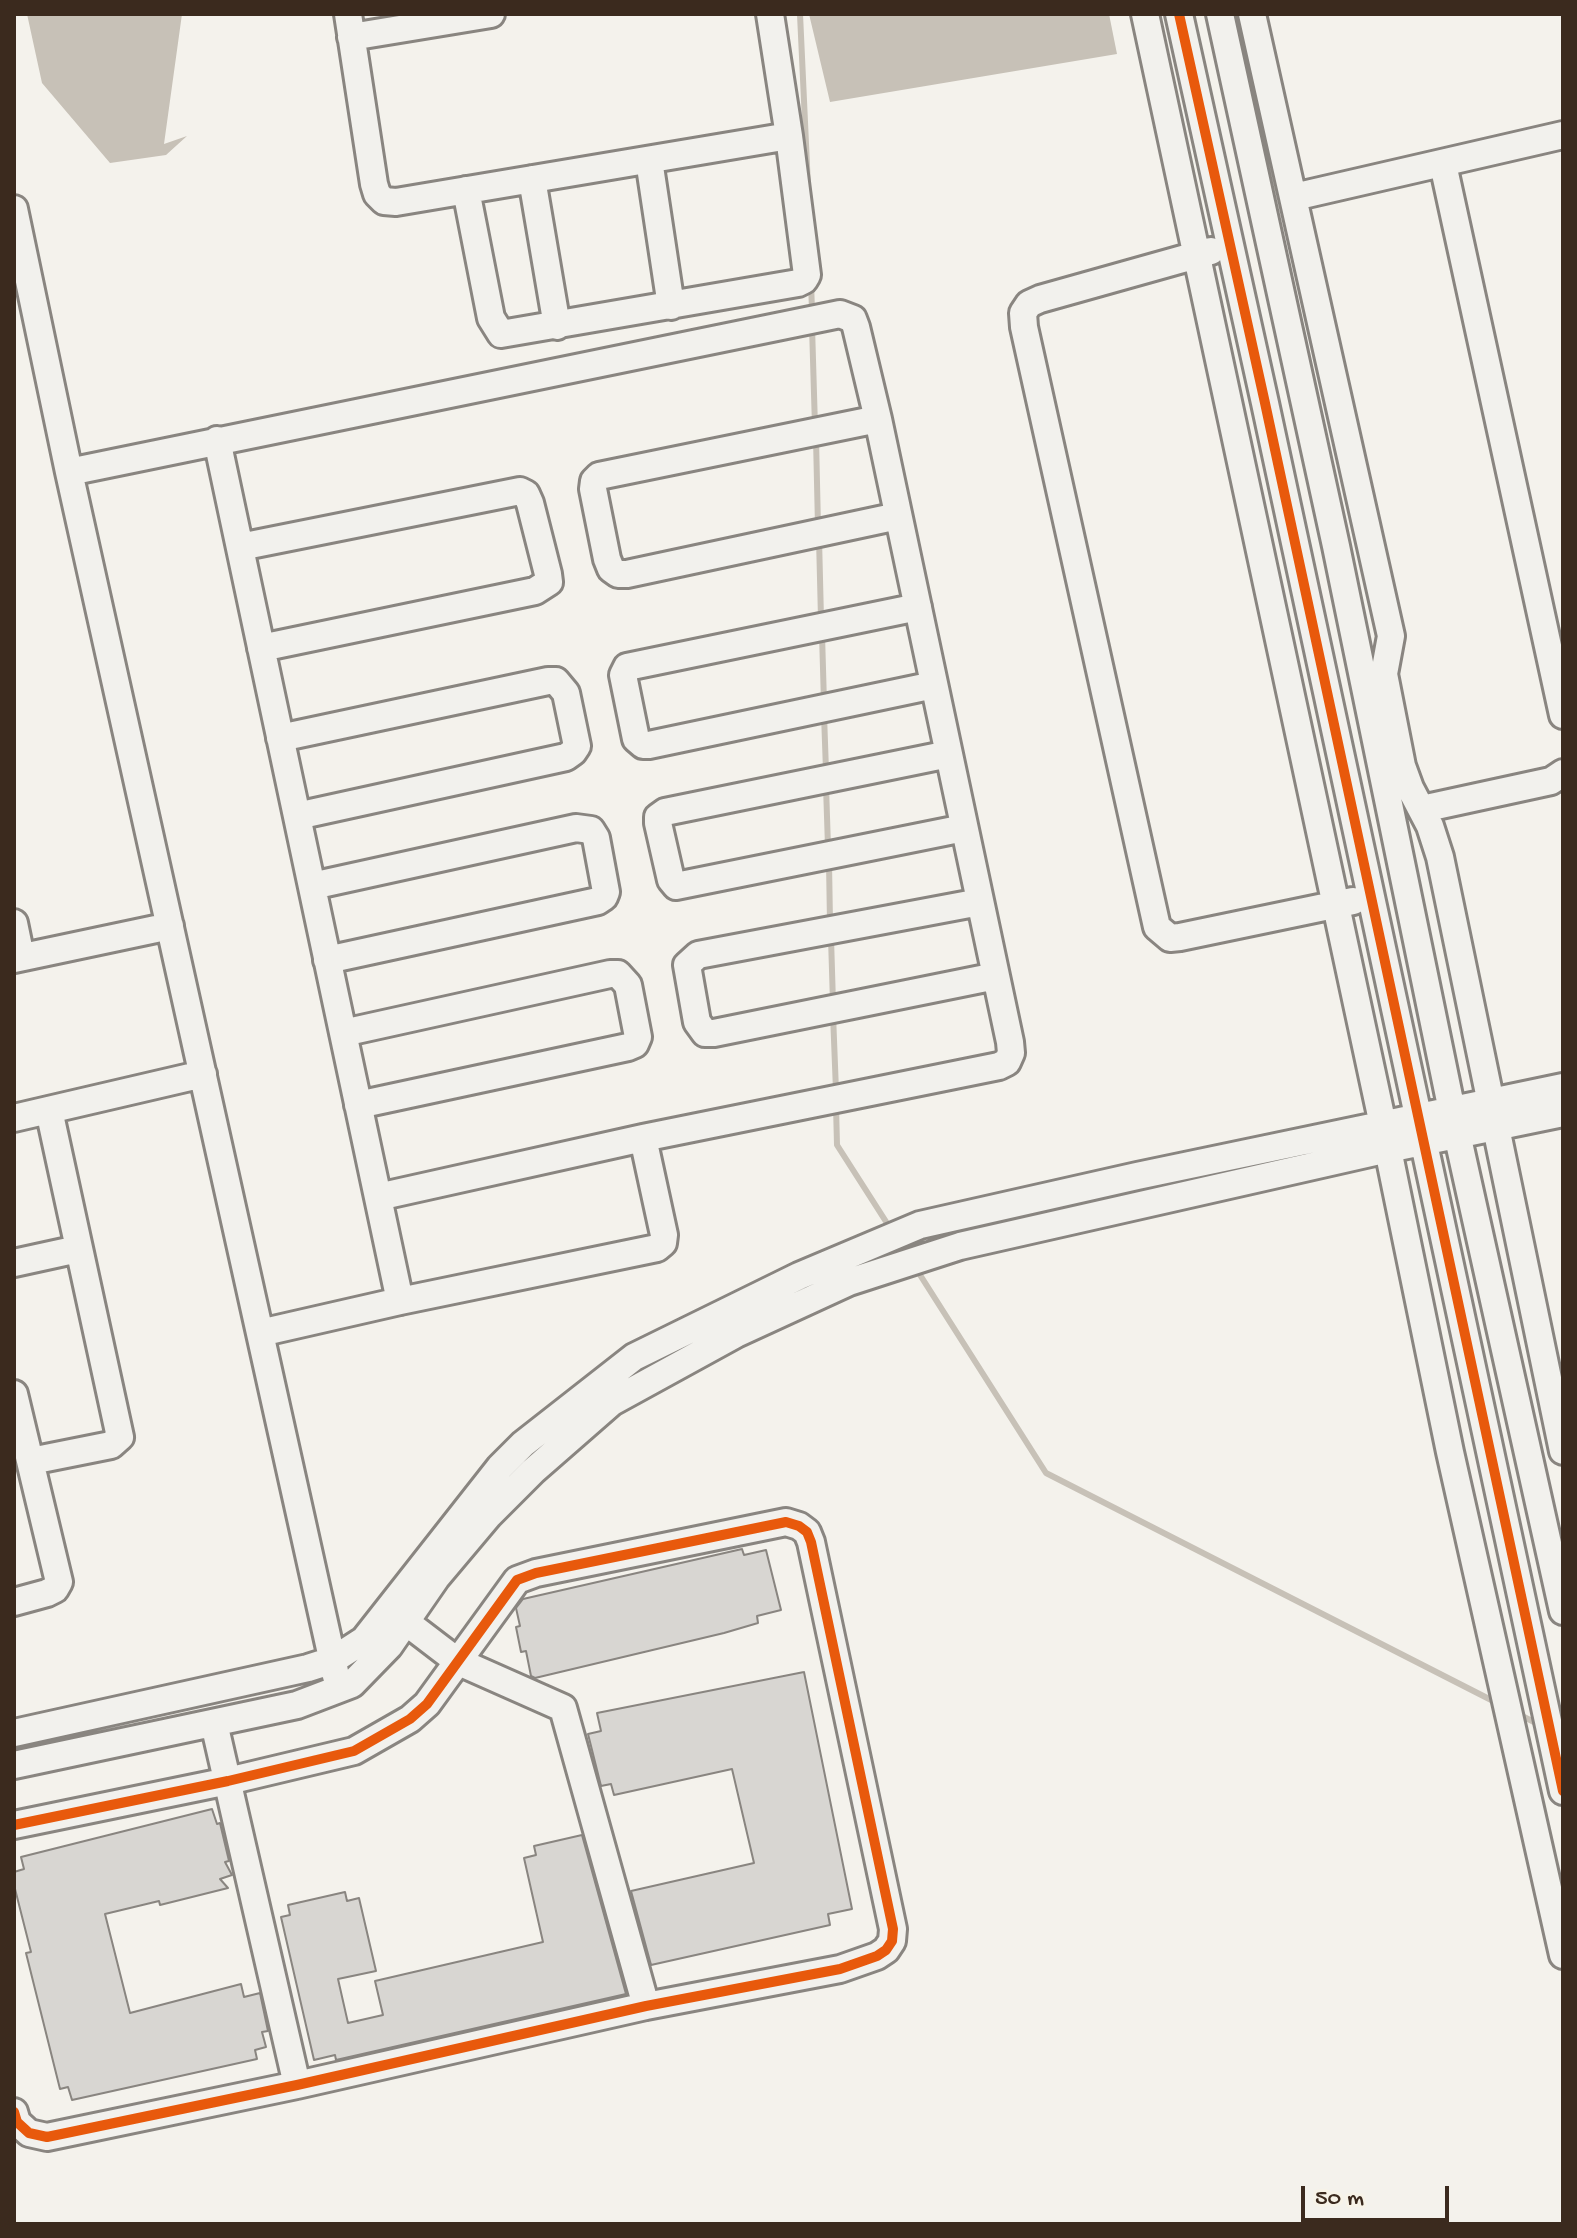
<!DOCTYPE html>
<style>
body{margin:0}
#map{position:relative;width:1577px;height:2238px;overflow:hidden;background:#f4f2ec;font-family:"Gochi Hand",sans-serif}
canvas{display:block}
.frame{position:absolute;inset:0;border:16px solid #3b2a1e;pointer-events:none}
.scale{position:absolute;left:1301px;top:2186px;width:148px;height:36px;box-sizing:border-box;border:4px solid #3b2a1e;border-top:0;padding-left:10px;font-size:24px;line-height:28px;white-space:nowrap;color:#3b2a1e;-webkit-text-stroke:6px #f7f3e8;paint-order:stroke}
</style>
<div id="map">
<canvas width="1577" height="2238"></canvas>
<div class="frame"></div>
<div class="scale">50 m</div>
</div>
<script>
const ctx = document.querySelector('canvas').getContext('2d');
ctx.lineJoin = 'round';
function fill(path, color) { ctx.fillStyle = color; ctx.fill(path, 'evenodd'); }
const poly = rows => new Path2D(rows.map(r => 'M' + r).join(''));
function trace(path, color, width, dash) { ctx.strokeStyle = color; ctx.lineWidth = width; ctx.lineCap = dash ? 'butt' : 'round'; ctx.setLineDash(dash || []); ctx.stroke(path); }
const water = poly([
 [27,14,182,14,164,144,187,136,166,155,110,163,42,83],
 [809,14,1109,14,1117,54,830,102]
]);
const stream = poly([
 [800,14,808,187],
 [811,282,812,311],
 [812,326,815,427],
 [816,438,818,527],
 [819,538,821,619],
 [822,634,824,703],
 [824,714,826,771],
 [826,786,828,847],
 [829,862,830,923],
 [831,938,833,1003],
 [833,1014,836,1091],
 [836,1106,837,1145,892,1231],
 [915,1267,1046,1473,1499,1704],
 [1516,1713,1542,1726]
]);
const building = poly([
 [742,1549,744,1555,766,1550,781,1610,757,1616,758,1623,724,1633,535,1678,531,1676,526,1651,521,1652,516,1627,520,1626,516,1608,523,1599,742,1549],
 [804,1672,852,1909,828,1914,830,1925,651,1965,631,1891,754,1863,732,1769,614,1795,611,1784,601,1786,588,1734,601,1731,597,1713,804,1672],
 [212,1809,217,1824,220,1823,229,1861,225,1862,232,1875,220,1879,228,1888,160,1905,159,1901,105,1914,130,2013,241,1984,244,1997,260,1993,268,2031,262,2032,266,2047,255,2050,257,2059,72,2100,68,2087,60,2089,26,1953,31,1952,14,1885,14,1872,24,1869,21,1857,212,1809],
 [582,1835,626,1994,336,2060,335,2055,314,2060,281,1917,290,1915,288,1905,345,1892,347,1901,359,1898,376,1971,338,1979,348,2023,383,2015,375,1981,543,1942,524,1858,536,1855,534,1846,582,1835]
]);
const minor = poly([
 [348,14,374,184,377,194,384,201,396,202,789,136],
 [1145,14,1383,1125,1450,1452,1563,1955],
 [1179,14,1265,403,1563,1791],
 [1220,14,1336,546,1452,1111,1563,1611],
 [1252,14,1391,636,1384,674,1402,766,1410,788,1430,826,1440,857,1563,1451],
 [351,37,491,14],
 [649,160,671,306],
 [1443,164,1563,715],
 [532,179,557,326],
 [466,190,491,318,501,334,798,283,804,280,807,275,789,136,770,14],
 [1294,197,1563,135],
 [14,209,69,472,336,1676],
 [1211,251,1040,299,1029,304,1023,313,1024,327,1157,927,1170,938,1180,937,1353,901],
 [878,419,599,476,594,481,593,489,607,559,611,569,618,574,627,574,898,516],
 [217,440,400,1301],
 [69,472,840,314,853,319,856,327,878,419,1010,1042,1011,1053,1007,1062,999,1066,643,1138,378,1197],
 [240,547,520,491,526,494,530,503,548,574,549,582,535,591,261,648],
 [918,607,627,667,623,675,636,739,643,745,649,745,934,685],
 [280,738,548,681,556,681,566,693,577,746,573,752,566,757,297,816],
 [949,754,665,812,658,817,658,823,671,880,676,886,964,828],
 [1422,809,1551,781,1563,773],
 [312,886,576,828,591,830,596,838,606,892,604,897,598,901,327,960],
 [980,902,698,955,687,965,697,1022,705,1033,714,1033,996,976],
 [14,923,21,957],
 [14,959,170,926],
 [343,1033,610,974,618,974,628,985,638,1037,635,1044,628,1047,358,1105],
 [14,1118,203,1074],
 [14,1263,78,1249],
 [260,1333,400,1301,657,1248,663,1243,664,1235,643,1138],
 [14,1394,59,1582,55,1589,47,1593,14,1602],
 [31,1461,111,1445,120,1437,49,1110],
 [406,1622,457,1661,563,1708,646,2006],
 [214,1723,297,2085],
 [14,1733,308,1668,333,1660,364,1640,500,1467,523,1444,634,1357,799,1276,920,1225,1137,1176,1563,1087],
 [14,1765,297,1705,352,1684,389,1646,436,1578,489,1515,533,1471,612,1402,736,1334,849,1282,960,1246,1388,1149,1563,1113],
 [14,1825,228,1781,354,1751,410,1719,427,1704,517,1580,536,1573,786,1522,799,1526,807,1532,811,1542,893,1929,892,1941,886,1950,877,1956,840,1969,646,2006,297,2085,47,2137,29,2133,17,2122,14,2112]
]);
const cycleway = poly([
 [1179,14,1265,403,1563,1791],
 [14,1825,228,1781,354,1751,410,1719,427,1704,517,1580,536,1573,786,1522,799,1526,807,1532,811,1542,893,1929,892,1941,886,1950,877,1956,840,1969,646,2006,297,2085,47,2137,29,2133,17,2122,14,2112]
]);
fill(water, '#c7c1b7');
trace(stream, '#c7c1b7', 6);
fill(building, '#d8d6d2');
trace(building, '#898580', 2);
trace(minor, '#898580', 32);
trace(minor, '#f2f1ed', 26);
trace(cycleway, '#e8590c', 10);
</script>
